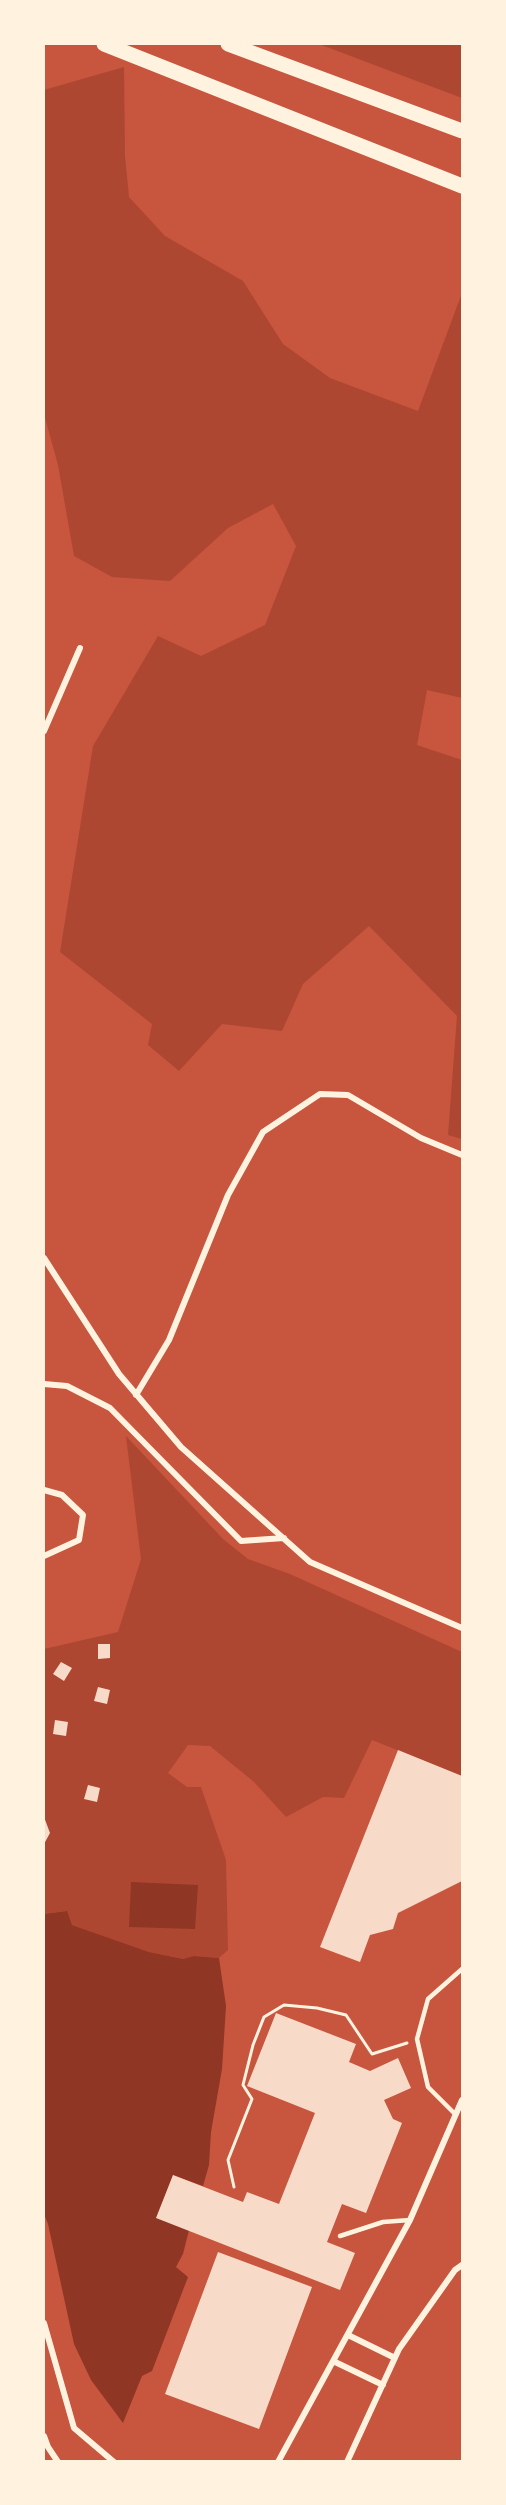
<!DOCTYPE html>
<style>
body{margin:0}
#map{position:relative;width:506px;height:2505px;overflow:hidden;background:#c8553d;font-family:Quicksand,sans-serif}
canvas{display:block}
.frame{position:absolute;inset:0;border:45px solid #fff3e0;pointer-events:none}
</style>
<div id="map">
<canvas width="506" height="2505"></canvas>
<div class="frame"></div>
</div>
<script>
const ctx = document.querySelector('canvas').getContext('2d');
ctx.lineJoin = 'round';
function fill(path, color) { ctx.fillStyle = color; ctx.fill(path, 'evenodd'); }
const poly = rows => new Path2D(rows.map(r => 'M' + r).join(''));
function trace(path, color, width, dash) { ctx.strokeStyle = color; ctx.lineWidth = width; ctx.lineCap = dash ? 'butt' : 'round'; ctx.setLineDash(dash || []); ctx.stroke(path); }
const green = poly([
 [319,44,462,44,462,98,414,80],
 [124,67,125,156,129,197,165,236,243,281,283,344,330,378,418,411,462,293,462,698,427,690,417,745,462,760,462,1139,448,1135,457,1016,369,926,303,984,282,1031,222,1024,179,1071,148,1045,152,1024,60,952,93,746,158,636,201,656,265,625,296,546,273,504,228,528,170,581,112,577,74,556,58,465,44,414,44,90],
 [126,1436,223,1539,248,1559,290,1574,462,1652,462,1776,372,1740,344,1798,323,1797,286,1817,254,1782,210,1746,188,1745,168,1773,187,1787,201,1787,226,1860,228,1950,219,1958,194,1956,183,1959,149,1952,72,1925,66,1911,44,1914,44,1649,118,1632,141,1559]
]);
const water = poly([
 [131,1882,198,1885,195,1929,129,1927],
 [67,1911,72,1925,149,1952,183,1959,194,1956,219,1958,226,2006,222,2069,211,2132,209,2165,203,2186,173,2175,157,2217,189,2230,183,2254,176,2267,188,2277,152,2371,142,2376,123,2423,91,2380,74,2344,48,2224,44,2214,44,1914]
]);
const building = poly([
 [98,1644,110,1644,110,1658,98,1659],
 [61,1662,72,1668,64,1681,53,1674],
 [98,1687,110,1690,107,1704,94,1701],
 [55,1720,68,1722,66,1736,53,1734],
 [398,1750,462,1776,462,1881,398,1913,393,1929,370,1935,360,1962,320,1947],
 [88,1785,100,1788,97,1802,84,1799],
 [44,1817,50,1833,44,1844],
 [276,2013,356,2044,349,2062,370,2071,398,2058,411,2088,384,2100,393,2119,402,2123,366,2213,342,2204,327,2242,355,2253,340,2290,156,2218,173,2175,243,2202,247,2192,279,2204,315,2113,247,2086],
 [218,2252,312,2287,259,2429,165,2394]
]);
const path = poly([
 [234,2187,228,2160,252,2099,243,2085,253,2045,264,2017,284,2005,317,2008,346,2015,372,2054,407,2043]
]);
const service = poly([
 [456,2115,428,2087,417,2039,428,1999,462,1969],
 [340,2236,383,2222,410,2220]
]);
const minor = poly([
 [44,731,80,648],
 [44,1258,119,1374,181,1447,310,1562,462,1628],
 [44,1384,67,1386,110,1408,241,1541,284,1538],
 [136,1395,169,1340,228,1195,263,1132,320,1094,348,1095,421,1138,462,1155],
 [44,1490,62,1495,83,1515,79,1540,44,1556],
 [44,2323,74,2428,114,2462],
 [348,2335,395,2358],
 [333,2361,383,2385],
 [44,2436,48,2447,58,2462],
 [278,2462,410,2220,462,2100],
 [347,2462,399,2349,455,2270,462,2265]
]);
const trunk = poly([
 [104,44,462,186],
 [228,44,462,131]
]);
fill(green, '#ae4732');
fill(water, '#8f3625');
fill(building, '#f7dbc8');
trace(path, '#fff3e0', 3);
trace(service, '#fff3e0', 4.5);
trace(minor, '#fff3e0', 6);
trace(trunk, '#fff3e0', 15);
</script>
